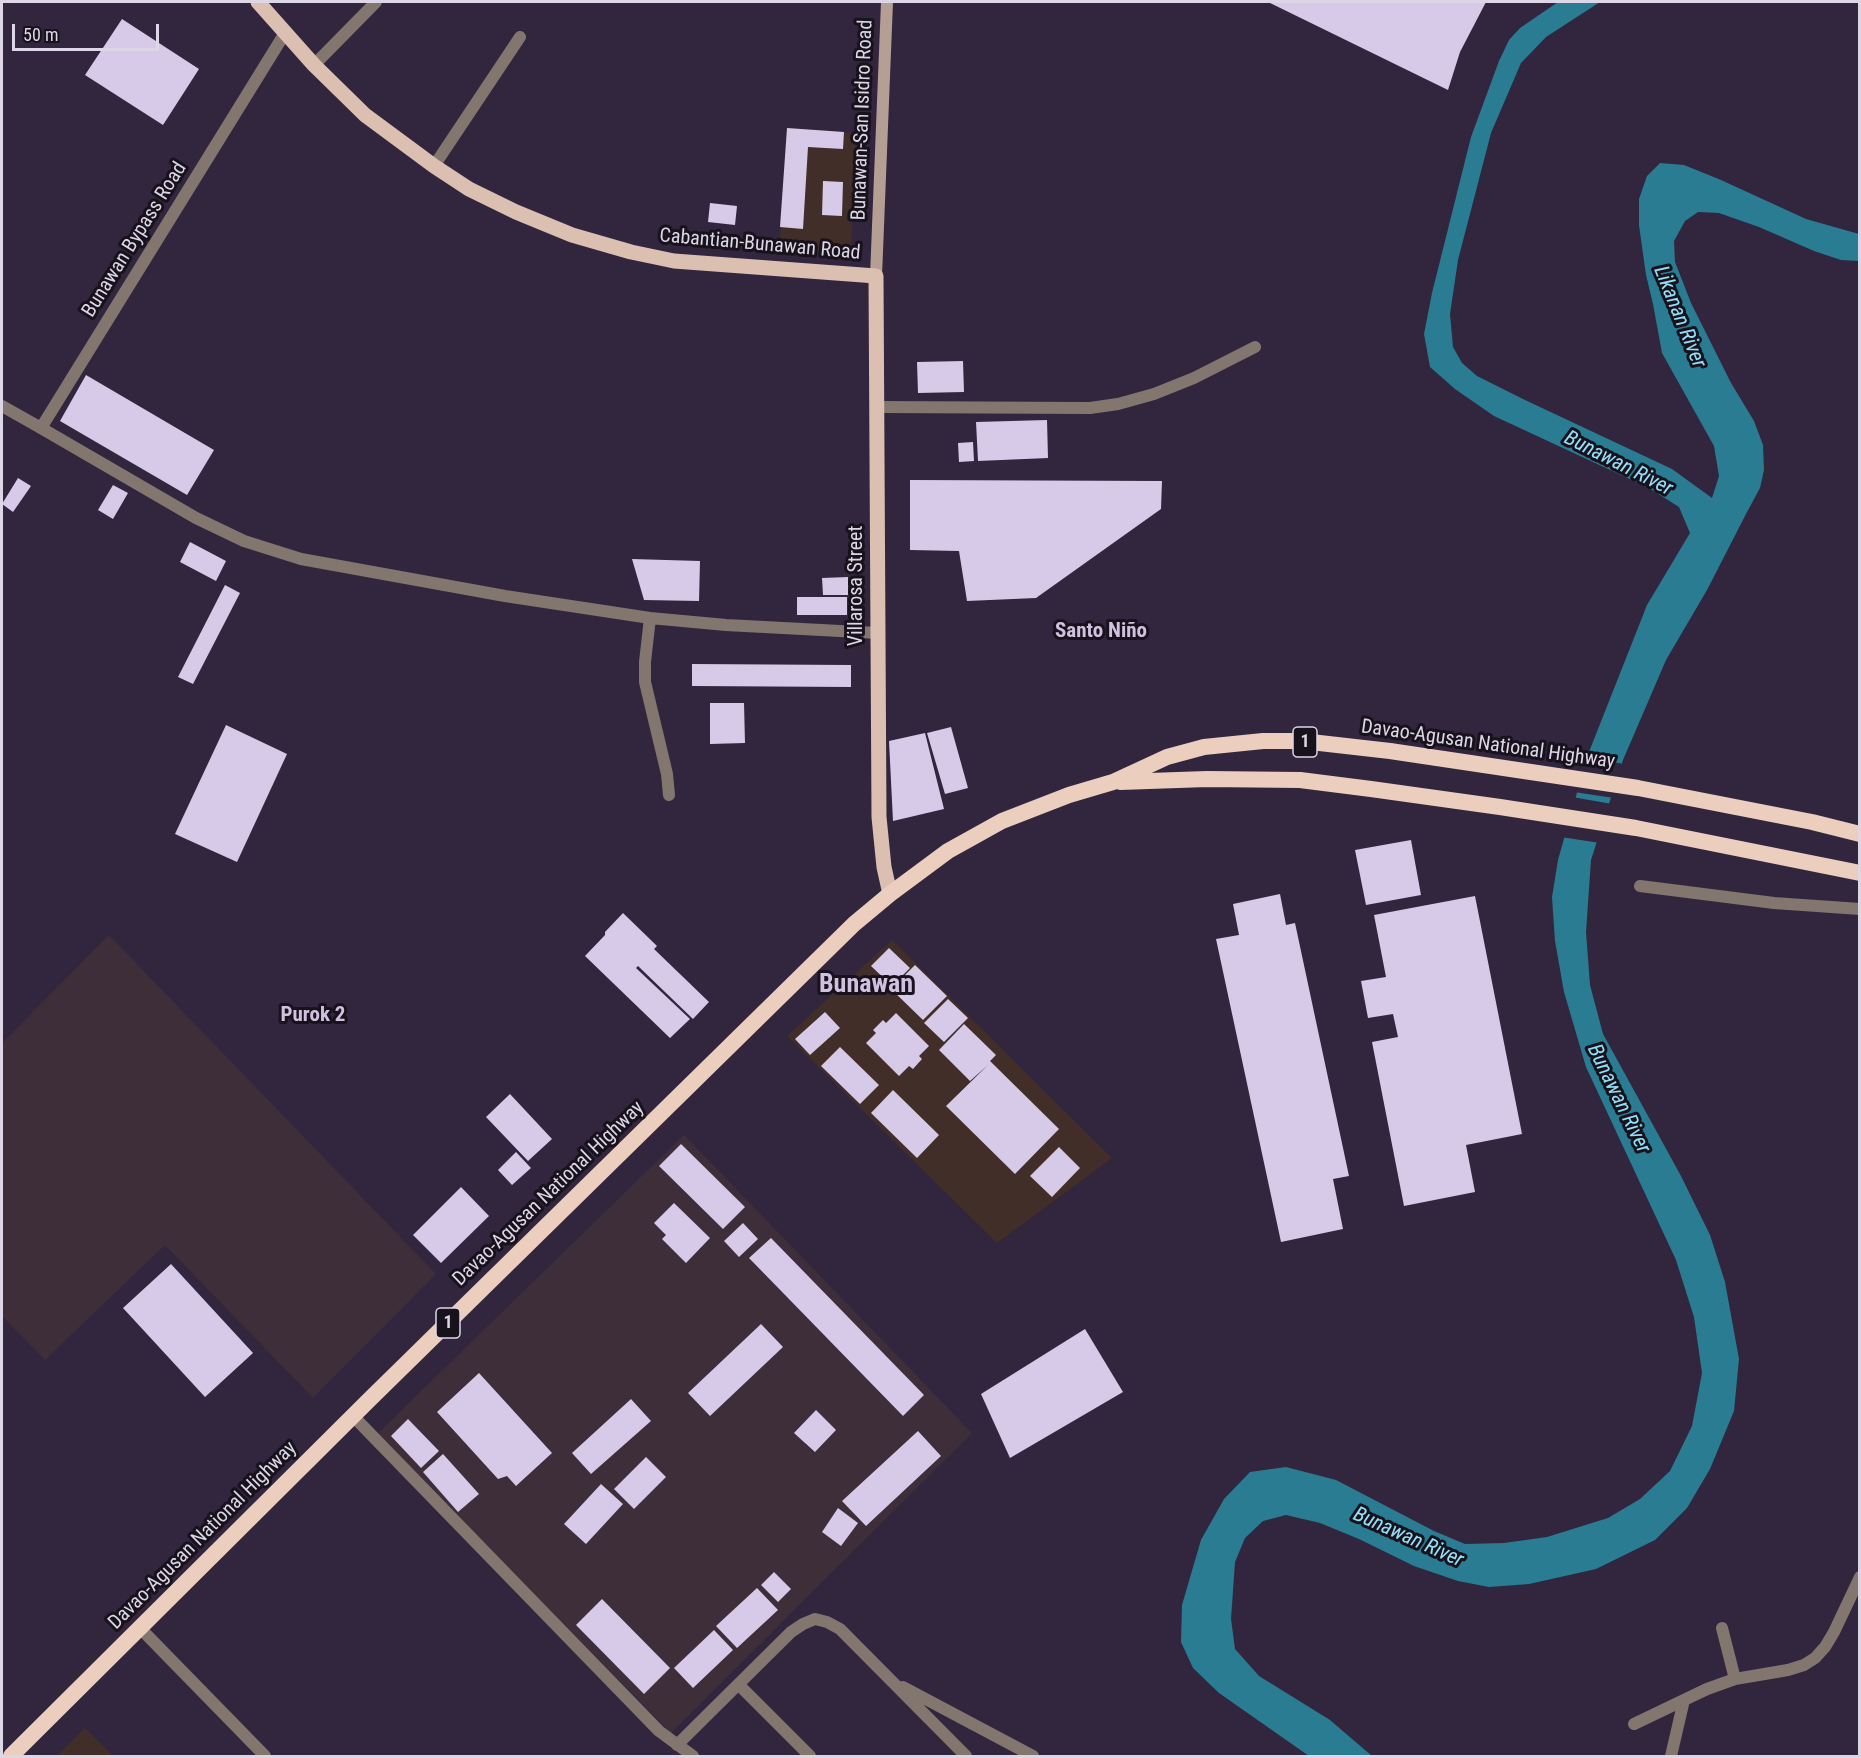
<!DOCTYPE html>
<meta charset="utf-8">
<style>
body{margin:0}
#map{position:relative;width:1861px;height:1758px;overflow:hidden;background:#32263e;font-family:"Roboto Condensed",sans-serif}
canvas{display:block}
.frame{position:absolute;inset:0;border:3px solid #ddd6e6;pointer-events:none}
.scale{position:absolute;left:12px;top:24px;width:147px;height:27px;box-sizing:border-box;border:3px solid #ddd6e6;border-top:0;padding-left:8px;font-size:18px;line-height:21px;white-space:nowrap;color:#ddd6e6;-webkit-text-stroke:4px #17121c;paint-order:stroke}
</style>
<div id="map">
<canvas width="1861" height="1758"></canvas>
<div class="frame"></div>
<div class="scale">50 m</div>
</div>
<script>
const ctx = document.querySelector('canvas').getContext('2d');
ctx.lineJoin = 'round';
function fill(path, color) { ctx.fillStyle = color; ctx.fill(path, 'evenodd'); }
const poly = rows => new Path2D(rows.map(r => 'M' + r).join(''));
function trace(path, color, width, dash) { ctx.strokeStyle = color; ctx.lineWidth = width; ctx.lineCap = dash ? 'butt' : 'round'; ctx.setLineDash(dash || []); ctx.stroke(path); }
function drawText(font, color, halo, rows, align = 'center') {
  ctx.font = font + ' "Roboto Condensed",sans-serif'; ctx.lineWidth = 6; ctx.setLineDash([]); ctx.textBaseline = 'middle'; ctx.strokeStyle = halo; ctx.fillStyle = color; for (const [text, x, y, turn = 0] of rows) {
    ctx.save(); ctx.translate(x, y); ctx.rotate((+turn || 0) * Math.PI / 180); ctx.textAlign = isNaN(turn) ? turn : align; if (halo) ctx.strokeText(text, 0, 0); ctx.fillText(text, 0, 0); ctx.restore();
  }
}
const commercial = poly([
 [787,128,856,133,851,252,779,250],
 [892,940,1112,1158,997,1243,787,1036],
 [85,1728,113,1756,57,1756]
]);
const education = poly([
 [109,935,436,1274,313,1398,165,1245,45,1360,2,1316,2,1043],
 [684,1135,972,1433,671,1733,377,1434]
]);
const water = poly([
 [1558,2,1600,2,1546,37,1521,63,1491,133,1458,260,1450,314,1453,347,1462,363,1477,376,1525,400,1672,469,1712,498,1719,476,1714,446,1662,353,1653,304,1646,275,1639,225,1639,199,1647,176,1660,163,1684,165,1721,180,1806,219,1859,234,1859,261,1841,260,1814,251,1759,227,1719,213,1698,212,1685,221,1674,241,1675,262,1691,303,1731,383,1754,421,1763,445,1764,470,1760,488,1746,514,1707,590,1666,660,1623,760,1591,860,1586,932,1590,985,1603,1034,1681,1176,1710,1235,1725,1282,1739,1359,1734,1411,1710,1469,1687,1508,1655,1540,1596,1569,1529,1584,1489,1587,1458,1581,1414,1566,1359,1539,1320,1523,1286,1515,1263,1521,1245,1538,1235,1562,1231,1619,1235,1649,1259,1676,1330,1720,1372,1756,1309,1756,1219,1693,1193,1668,1181,1642,1182,1605,1201,1540,1224,1499,1250,1472,1286,1467,1336,1480,1434,1531,1465,1544,1504,1543,1547,1537,1608,1518,1640,1499,1670,1471,1692,1426,1702,1373,1694,1317,1676,1260,1586,1067,1564,992,1555,941,1552,897,1558,860,1587,757,1647,605,1690,533,1679,507,1649,488,1494,416,1455,389,1430,367,1424,334,1432,293,1471,137,1499,61,1509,40,1520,28]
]);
const pier = poly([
 [1584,757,1624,764,1614,798,1574,792],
 [1572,797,1612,804,1600,843,1561,837]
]);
const building = poly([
 [1268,2,1486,2,1460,52,1448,90],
 [122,19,199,69,163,125,85,75],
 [787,128,844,132,843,149,808,147,803,229,780,227],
 [823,181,843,182,842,216,822,215],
 [710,203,737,206,735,225,708,222],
 [963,361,964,392,918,393,917,362],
 [86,375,214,450,187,495,60,421],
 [1047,420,1048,458,978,461,976,422],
 [973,442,974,461,959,462,958,443],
 [18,478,31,486,13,512,2,504],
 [910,480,1162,481,1161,509,1036,598,967,601,959,551,910,550],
 [113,485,128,493,113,519,98,510],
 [190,542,226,561,216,581,180,562],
 [632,559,700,561,699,601,644,600],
 [848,577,848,595,823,595,822,578],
 [225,585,240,593,193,684,178,677],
 [797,597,847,597,847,615,797,615],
 [692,664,851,665,851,687,692,686],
 [710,703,744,703,745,743,710,744],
 [226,725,287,754,237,862,175,834],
 [951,727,968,788,945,794,927,733],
 [925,733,944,809,893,821,889,741],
 [1411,840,1421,895,1366,905,1355,850],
 [1280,894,1286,925,1295,923,1349,1176,1333,1179,1343,1229,1281,1242,1216,939,1239,935,1233,904],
 [1475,896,1522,1134,1466,1145,1475,1192,1404,1206,1372,1042,1398,1037,1393,1014,1368,1018,1361,981,1386,977,1374,915],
 [623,913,657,946,654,949,709,1002,693,1019,638,966,636,968,690,1019,670,1038,585,956,605,935,605,932],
 [889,948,910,968,892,986,871,966],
 [915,965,947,996,923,1020,891,989],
 [948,999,968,1018,944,1042,924,1023],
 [825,1012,840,1028,810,1055,795,1039],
 [896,1013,929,1046,919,1056,922,1059,913,1069,909,1066,899,1076,866,1043,876,1033,873,1030,883,1020,886,1023],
 [964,1024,996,1055,990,1061,1059,1129,1015,1174,946,1106,988,1065,970,1081,939,1050],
 [840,1047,879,1085,860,1104,821,1066],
 [893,1090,939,1135,917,1158,871,1113],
 [510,1094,552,1139,528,1161,486,1117],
 [681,1144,745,1207,723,1229,659,1166],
 [1059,1147,1080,1168,1052,1197,1030,1176],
 [516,1152,531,1168,512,1185,498,1170],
 [461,1187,489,1216,441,1263,413,1235],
 [674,1203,710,1238,686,1263,662,1239,666,1235,654,1223],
 [743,1223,758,1239,739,1257,724,1241],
 [771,1238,924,1395,903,1416,749,1258],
 [171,1264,253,1353,205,1397,123,1308],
 [761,1324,783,1347,710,1416,688,1393],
 [1085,1329,1123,1392,1010,1458,981,1394],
 [479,1373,552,1453,516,1486,507,1476,498,1479,437,1412],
 [631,1399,651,1421,591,1474,572,1453],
 [816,1410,836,1430,815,1452,794,1433],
 [408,1419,439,1451,421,1468,391,1436],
 [918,1431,941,1456,866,1526,842,1501],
 [443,1454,479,1494,458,1512,423,1472],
 [646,1457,666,1477,634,1509,614,1489],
 [601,1484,623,1504,586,1544,564,1524],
 [838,1508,858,1523,841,1546,822,1532],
 [774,1572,791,1589,778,1602,761,1585],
 [757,1588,778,1610,737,1648,716,1626],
 [602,1599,670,1668,644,1694,576,1625],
 [714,1630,733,1650,693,1688,674,1668]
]);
const minor = poly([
 [314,65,376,2],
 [434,166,520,37],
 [877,407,1090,408,1118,404,1154,394,1194,378,1255,347],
 [41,428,196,518,244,541,301,559,505,596,650,618,726,625,878,633],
 [650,618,645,662,645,682,667,774,669,795],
 [1640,886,1774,903,1860,909],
 [353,1416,659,1731,693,1756],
 [140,1628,265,1756],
 [1722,1628,1735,1679],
 [739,1685,810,1756],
 [903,1687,1033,1756],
 [1634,1724,1707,1689,1735,1679,1788,1670,1804,1665,1815,1658,1825,1647,1834,1632,1860,1577],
 [677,1745,791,1632,803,1624,815,1619,827,1622,840,1629,966,1756],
 [1671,1756,1684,1700]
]);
const tertiary = poly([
 [2,406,41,428,285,33]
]);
const secondary = poly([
 [876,276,887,2]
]);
const primary = poly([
 [258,2,314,65,365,115,434,166,469,189,516,212,572,235,631,252,674,261,876,276,879,817,884,867,890,894]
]);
const trunk = poly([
 [1120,782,1207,779,1300,780,1371,789,1500,807,1636,828,1860,873],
 [11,1756,369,1400,854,924,890,894,948,851,1002,821,1069,795,1113,782,1167,757,1204,747,1263,741,1302,741,1390,751,1638,788,1812,822,1860,834]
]);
const shields = [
 [1305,742,24],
 [448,1323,24]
];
const shieldNames = [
 ["1",1305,742],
 ["1",448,1323]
];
const streetNames = [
 ["Bunawan-San Isidro Road",863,120,-88],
 ["Bunawan Bypass Road",135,240,-58],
 ["Cabantian-Bunawan Road",760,245,5],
 ["Villarosa Street",857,586,-90],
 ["Davao-Agusan National Highway",1488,745,8],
 ["Davao-Agusan National Highway",549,1194,-44],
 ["Davao-Agusan National Highway",203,1536,-45]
];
const waterNames = [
 ["Likanan River",1679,317,68],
 ["Bunawan River",1618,464,27],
 ["Bunawan River",1618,1099,64],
 ["Bunawan River",1408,1538,24]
];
const neighbourhoodNames = [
 ["Santo Niño",1101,632],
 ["Purok 2",313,1016]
];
const districtNames = [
 ["Bunawan",866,985]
];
fill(commercial, '#412e28');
fill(education, '#3e2e39');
fill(water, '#2a7c93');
fill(pier, '#32263e');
fill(building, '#d7c9e8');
trace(minor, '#83766e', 12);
trace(tertiary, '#83766e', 12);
trace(secondary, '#b59f94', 12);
trace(primary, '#dbbfb0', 15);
trace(trunk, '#eccebe', 16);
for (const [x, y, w] of shields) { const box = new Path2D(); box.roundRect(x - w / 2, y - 15, w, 30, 4.5); ctx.fillStyle = '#17121c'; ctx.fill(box); trace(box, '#ddd6e6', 1.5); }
drawText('bold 18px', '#ddd6e6', null, shieldNames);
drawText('20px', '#ddd6e6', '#17121c', streetNames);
drawText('italic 21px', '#95e0f9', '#17121c', waterNames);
drawText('bold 21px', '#cfc1df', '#17121c', neighbourhoodNames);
drawText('bold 26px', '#cfc1df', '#17121c', districtNames);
</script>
